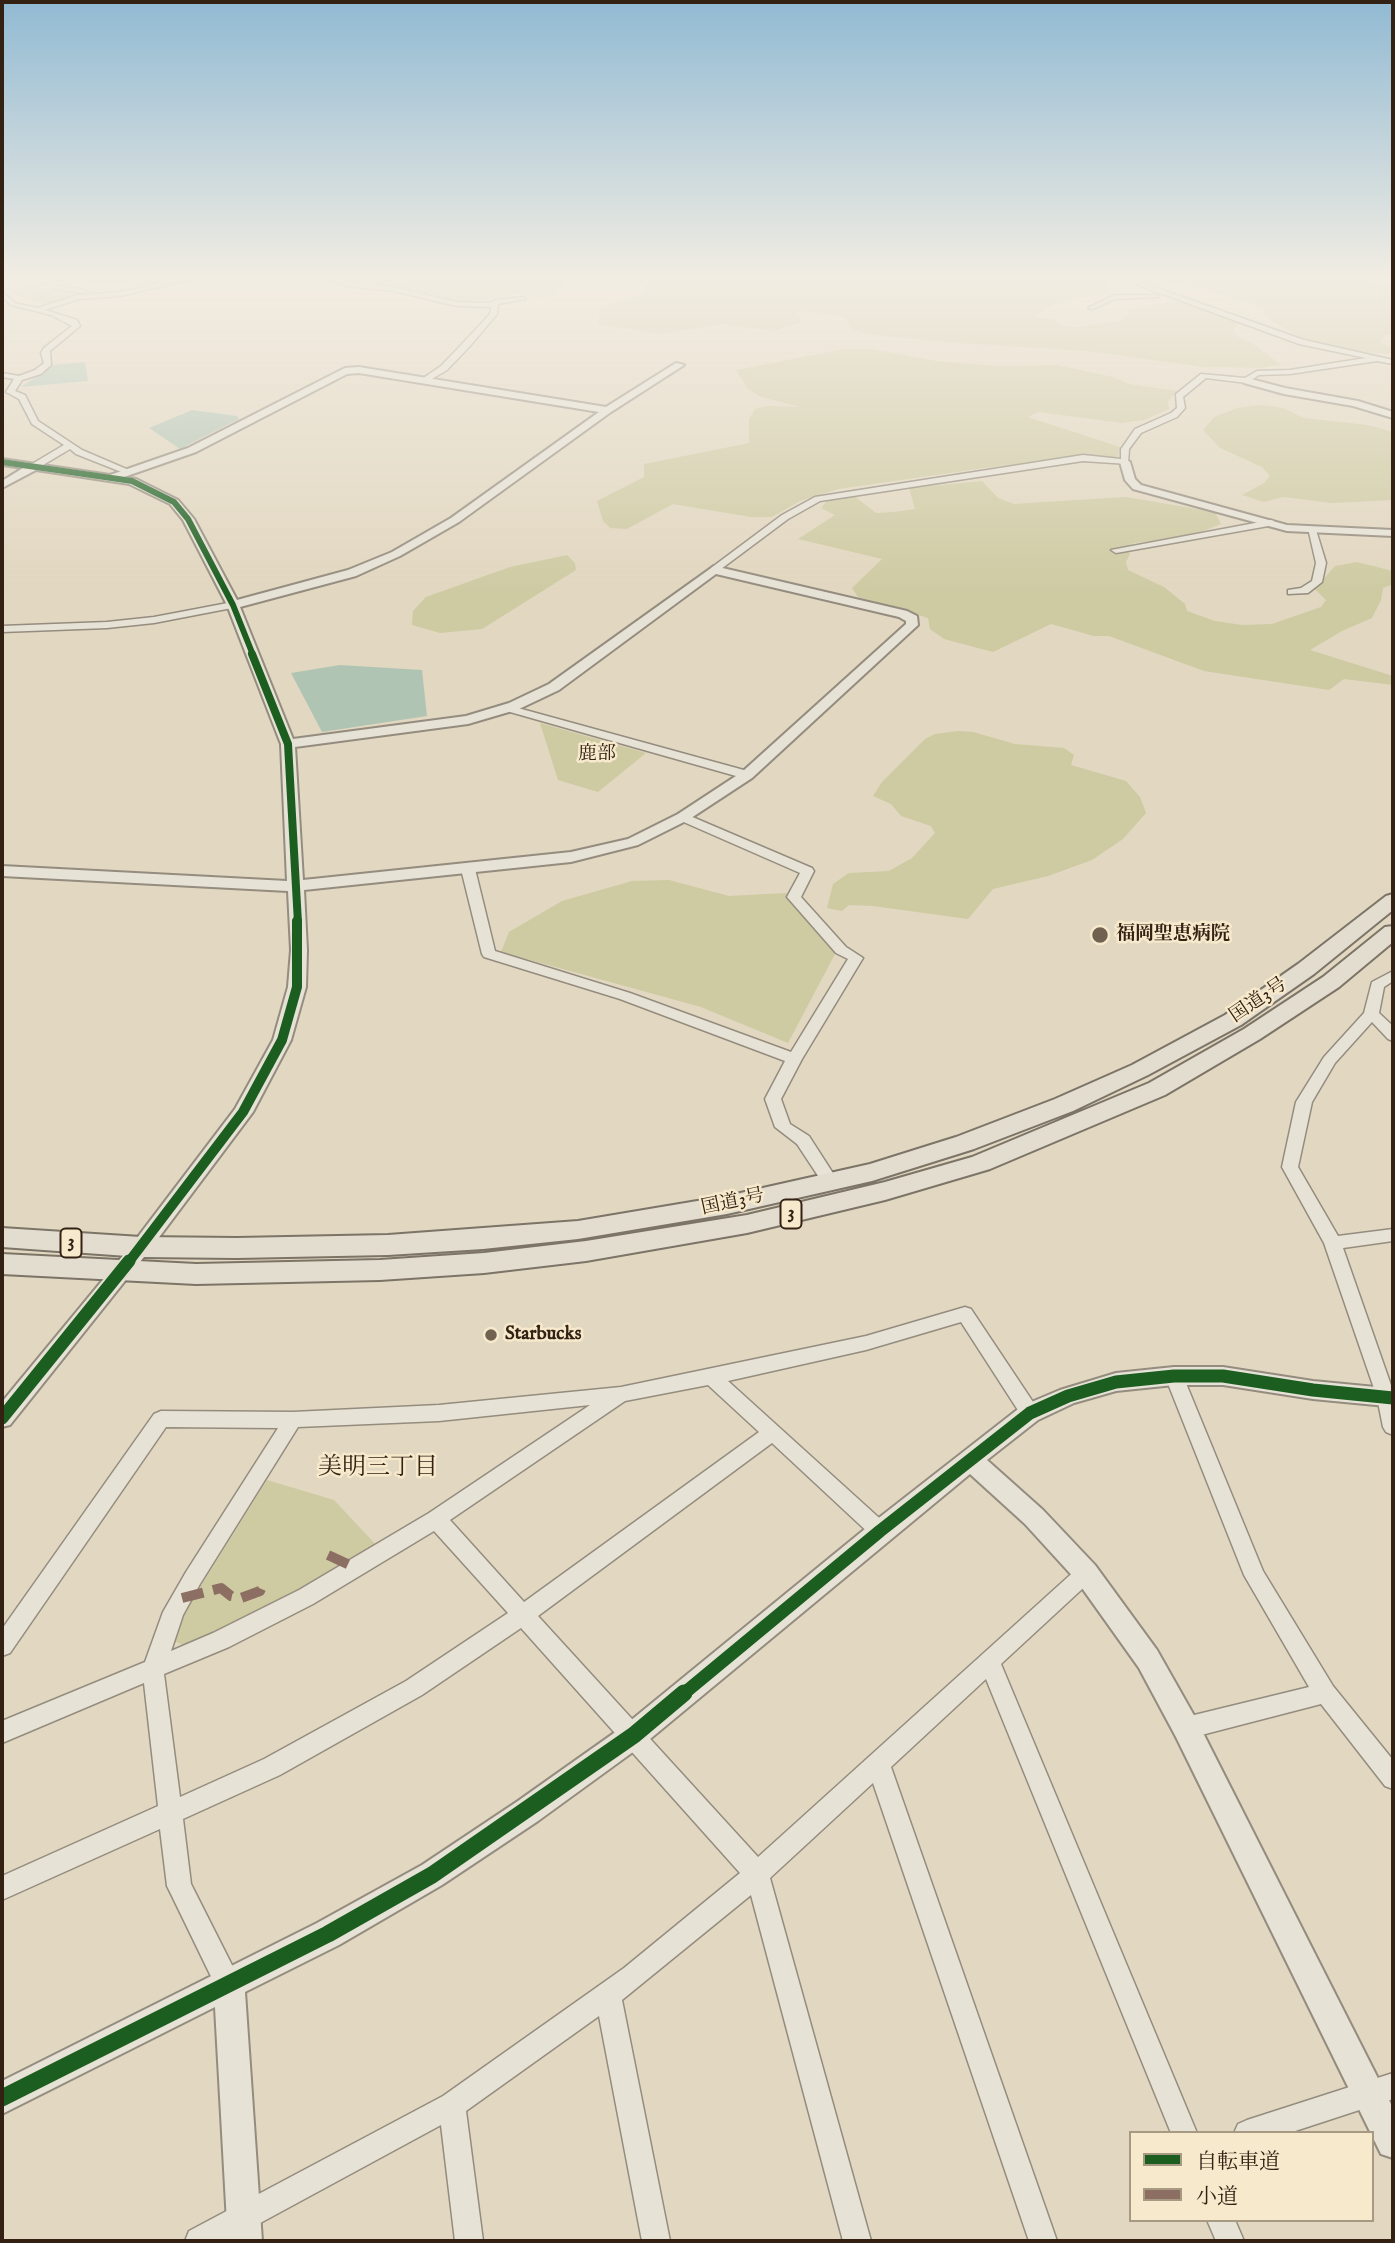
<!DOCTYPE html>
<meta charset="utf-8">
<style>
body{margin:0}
#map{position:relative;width:1395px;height:2243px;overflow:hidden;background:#e2d7c0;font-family:"IM FELL English","Noto Serif JP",serif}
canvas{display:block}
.frame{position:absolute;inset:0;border:4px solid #332114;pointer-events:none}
.legend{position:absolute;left:1129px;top:2131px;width:245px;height:91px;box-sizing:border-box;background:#f6e9cc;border:2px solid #a89982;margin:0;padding:9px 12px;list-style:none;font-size:21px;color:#332114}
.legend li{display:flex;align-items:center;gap:14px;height:35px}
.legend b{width:35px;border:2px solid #a89982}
</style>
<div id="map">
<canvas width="1395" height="2243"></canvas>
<div class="frame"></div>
<ul class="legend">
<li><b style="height:9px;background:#1b5e20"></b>自転車道</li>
<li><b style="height:9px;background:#8d6e63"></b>小道</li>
</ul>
</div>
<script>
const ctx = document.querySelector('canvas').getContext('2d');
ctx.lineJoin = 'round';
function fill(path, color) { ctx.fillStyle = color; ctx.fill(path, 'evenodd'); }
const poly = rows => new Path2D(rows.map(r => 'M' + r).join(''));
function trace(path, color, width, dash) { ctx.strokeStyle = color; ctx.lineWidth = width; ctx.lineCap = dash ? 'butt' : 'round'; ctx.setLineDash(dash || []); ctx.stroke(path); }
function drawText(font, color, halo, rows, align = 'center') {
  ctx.font = font + ' "IM FELL English","Noto Serif JP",serif'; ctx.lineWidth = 5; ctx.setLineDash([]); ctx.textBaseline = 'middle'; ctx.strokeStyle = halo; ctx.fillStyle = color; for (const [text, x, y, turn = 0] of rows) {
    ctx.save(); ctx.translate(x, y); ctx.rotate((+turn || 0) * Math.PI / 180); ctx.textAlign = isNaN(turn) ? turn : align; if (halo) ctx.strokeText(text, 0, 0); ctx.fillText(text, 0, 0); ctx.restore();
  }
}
const green = poly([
 [59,278,184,278,137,285,87,283,39,287,35,290,81,294,43,304,10,293,22,287],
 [338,278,571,278,553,293,542,298,521,293,466,302,407,289,349,282],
 [635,278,1118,278,1122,280,1111,284,1107,288,1109,292,1104,295,1076,298,1049,307,1034,317,1051,319,1068,327,1080,327,1118,321,1127,316,1129,310,1135,308,1173,302,1190,303,1237,319,1239,323,1233,330,1238,337,1251,342,1281,365,1260,368,1202,367,1087,351,945,342,867,334,851,329,846,319,837,315,801,311,795,314,801,318,800,323,773,331,722,324,660,334,598,324,601,307,637,297,646,288],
 [1130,278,1363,278,1393,286,1393,334,1386,335,1379,342,1393,348,1393,351,1389,354,1348,351,1306,340,1273,322,1263,313,1264,309,1240,300,1181,283,1156,286],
 [844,349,870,349,937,361,997,366,1058,365,1113,377,1129,384,1178,391,1168,401,1169,409,1144,420,1121,423,1038,412,1028,417,1120,447,1118,457,999,466,838,489,800,501,772,517,751,517,673,504,627,529,610,528,603,521,597,501,644,477,644,464,749,443,749,419,755,409,768,406,801,407,761,397,748,389,736,370],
 [1261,405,1283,408,1304,418,1368,425,1393,432,1393,500,1332,503,1283,497,1264,502,1242,495,1264,483,1270,476,1262,467,1220,448,1203,430,1214,417,1237,408],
 [982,481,998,498,1014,504,1126,497,1215,512,1221,524,1188,537,1134,543,1127,548,1130,554,1126,562,1128,570,1164,587,1185,604,1187,611,1215,621,1242,625,1272,624,1321,607,1326,600,1315,589,1335,566,1357,562,1393,571,1393,584,1383,588,1381,600,1372,618,1342,631,1310,650,1393,676,1393,685,1344,679,1329,690,1204,671,1109,636,1094,636,1051,624,993,652,944,639,930,629,928,618,858,597,852,588,882,559,798,539,835,515,821,508,827,501,854,496,876,513,894,512,915,509,909,488],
 [567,555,575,563,576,570,482,629,440,633,412,625,413,611,426,597,510,567],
 [540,723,646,753,598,792,558,780],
 [958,731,973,732,1015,744,1064,748,1074,755,1071,765,1126,781,1140,797,1146,813,1123,839,1092,860,1048,876,993,889,968,919,873,906,849,905,842,911,827,908,833,884,849,873,889,871,912,858,935,833,931,826,901,816,891,804,873,796,882,782,925,739,935,734],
 [669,880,729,896,786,893,825,932,835,954,788,1043,701,1007,501,952,509,932,562,901,632,881],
 [267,1480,334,1500,377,1546,311,1584,239,1621,183,1645,174,1641,184,1613]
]);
const water = poly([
 [85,362,88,381,21,387,53,365],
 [192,410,237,416,239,419,180,449,149,428],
 [340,665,422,670,427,716,322,732,291,673]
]);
const minor = poly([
 [183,278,196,278,120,296,79,299,45,310,77,320,80,326,50,351,51,365,41,374,22,380,15,391,25,395,38,421,82,450,131,471,124,473,76,454,70,449,38,468,32,468,32,464,64,445,32,424,19,399,6,392,14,379,2,377,2,373,19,376,35,370,44,363,41,353,44,348,72,326,51,315,11,305,2,297,2,292,15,303,37,308,78,295,120,292,183,278],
 [326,278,393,287,457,302,491,303,495,300,523,297,526,299,498,304,497,314,470,346,447,370,425,383,422,379,441,366,464,342,490,314,491,307,457,306,393,291,346,286,326,278],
 [1119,278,1129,278,1304,340,1393,360,1393,364,1377,361,1290,374,1259,375,1247,383,1206,378,1183,397,1185,408,1177,417,1141,433,1129,449,1128,464,1083,461,820,501,788,519,717,572,711,572,711,568,782,515,815,497,1083,455,1121,459,1121,449,1135,429,1171,413,1177,408,1176,394,1201,374,1245,378,1257,371,1290,370,1366,358,1299,344,1119,278],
 [55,286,83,289,86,291,83,293,53,289,55,286],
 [1114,295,1156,295,1159,297,1115,299,1093,309,1088,308,1114,295],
 [1271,520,1274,521,1274,525,1116,553,1111,550,1271,520],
 [1308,528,1316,530,1326,563,1322,582,1308,593,1288,594,1288,590,1301,588,1312,581,1316,563,1308,528],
 [233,602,238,605,237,607,154,623,107,628,2,632,2,626,107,622,154,617,233,602],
 [507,705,751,772,753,775,747,779,743,778,503,710,503,706,507,705],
 [683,813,812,868,814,871,801,897,846,947,863,958,802,1059,781,1099,790,1124,809,1136,838,1181,836,1185,824,1185,797,1144,775,1127,765,1099,785,1061,620,999,484,957,482,954,461,869,468,865,475,869,495,951,630,993,791,1052,848,959,836,953,787,897,800,873,679,820,677,817,683,813],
 [1393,971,1393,981,1384,987,1379,1013,1393,1026,1393,1041,1388,1039,1372,1022,1335,1063,1312,1102,1298,1167,1338,1236,1393,1229,1393,1241,1343,1248,1393,1391,1393,1435,1386,1432,1383,1427,1377,1397,1324,1243,1282,1167,1296,1102,1324,1057,1364,1013,1372,982,1393,971],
 [965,1307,971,1309,1037,1408,1039,1413,1037,1418,1030,1421,1023,1418,961,1322,866,1350,728,1381,887,1525,890,1531,887,1537,880,1540,873,1537,772,1443,538,1616,758,1857,1079,1567,1086,1564,1093,1567,1096,1573,1093,1579,1001,1664,1197,2133,1171,2133,986,1679,891,1767,1057,2241,1029,2241,873,1783,770,1878,871,2241,843,2241,751,1895,622,2000,670,2241,642,2241,599,2016,466,2111,483,2241,455,2241,441,2125,227,2241,185,2241,189,2231,443,2096,624,1968,740,1873,521,1628,422,1695,280,1775,183,1819,191,1884,238,1977,242,1986,238,1995,229,1999,220,1995,171,1894,167,1886,160,1829,2,1900,2,1876,158,1806,144,1683,2,1743,2,1721,145,1662,163,1612,186,1572,278,1428,166,1427,10,1653,2,1656,2,1629,154,1414,161,1411,293,1412,439,1405,621,1387,866,1336,965,1307],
 [708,1385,759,1432,524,1602,450,1520,625,1401,708,1385],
 [590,1405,429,1513,299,1590,213,1633,171,1651,183,1615,200,1584,298,1427,439,1421,590,1405],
 [434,1531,508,1613,406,1681,264,1759,180,1797,164,1674,229,1647,313,1604,434,1531],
 [1174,1369,1181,1371,1183,1376,1263,1571,1333,1686,1393,1760,1393,1789,1385,1786,1321,1704,1186,1739,1178,1735,1175,1728,1178,1721,1186,1717,1309,1687,1244,1575,1165,1376,1167,1371,1174,1369],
 [1393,2073,1393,2099,1289,2133,1234,2133,1238,2124,1247,2120,1393,2073],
 [1207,2220,1235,2220,1244,2241,1216,2241,1207,2220]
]);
const tertiary = poly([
 [676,363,684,365,611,412,459,522,400,556,356,576,240,607,293,739,466,716,509,703,549,684,714,566,907,611,917,616,918,625,752,778,688,820,638,845,571,862,304,890,307,950,306,987,291,1040,253,1112,148,1252,10,1425,2,1427,2,1402,134,1242,235,1109,273,1040,288,987,291,950,288,891,2,876,2,866,287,881,281,744,227,605,183,520,170,504,129,484,36,470,2,488,2,481,23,468,2,465,2,459,110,475,188,448,345,368,359,367,606,407,676,363],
 [359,373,599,412,451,518,392,552,348,570,237,600,194,519,178,500,136,479,124,477,196,452,347,374,359,373],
 [716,574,899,617,906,621,906,624,742,772,678,814,628,839,571,852,303,880,295,747,468,724,519,709,559,690,716,574],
 [1247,378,1285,388,1358,401,1393,412,1393,418,1353,406,1284,394,1244,383,1244,379,1247,378],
 [1125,459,1130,462,1135,479,1141,485,1287,525,1393,530,1393,536,1287,531,1133,489,1125,480,1120,462,1125,459],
 [1174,1367,1223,1367,1313,1381,1386,1388,1393,1390,1393,1404,1386,1406,1313,1399,1223,1385,1174,1385,1116,1391,1074,1403,1038,1420,987,1460,1043,1510,1095,1565,1157,1650,1196,1719,1393,2108,1393,2158,1381,2154,1176,1737,1139,1668,1077,1581,1025,1524,970,1474,644,1744,538,1821,442,1885,339,1945,245,1992,262,2241,228,2241,215,2007,2,2114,2,2081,317,1923,422,1865,518,1801,624,1726,871,1524,1022,1406,1060,1390,1116,1373,1174,1367]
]);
const trunk = poly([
 [1393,894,1393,910,1314,974,1241,1025,1148,1075,1073,1111,974,1149,872,1181,727,1214,578,1239,483,1249,388,1255,237,1258,141,1257,2,1247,2,1228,141,1237,237,1238,388,1235,578,1221,727,1196,870,1164,956,1137,1055,1099,1132,1065,1225,1015,1298,964,1386,896,1393,894],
 [1393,926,1393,942,1339,987,1260,1039,1165,1095,990,1169,885,1200,747,1233,586,1261,484,1273,380,1280,196,1284,2,1274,2,1254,196,1264,380,1260,484,1253,586,1241,747,1215,885,1182,972,1157,1149,1083,1244,1029,1323,977,1385,927,1393,926]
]);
const quiet = poly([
 [328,1555,356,1568],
 [182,1598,221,1588,231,1596,241,1598,260,1591,263,1584]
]);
const cyclewayFar4 = poly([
 [2,462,132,481,174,502,188,519,233,605,253,655]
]);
const cyclewayFar3 = poly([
 [252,654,288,744,298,923]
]);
const cyclewayFar2 = poly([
 [128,1263,243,1112,282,1040,297,987,297,921]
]);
const cyclewayFar1 = poly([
 [2,1418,129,1261],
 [682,1695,880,1531,1030,1413,1068,1396,1116,1382,1174,1376,1223,1376,1313,1390,1393,1398]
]);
const cycleway = poly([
 [2,2098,328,1934,432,1875,634,1735,684,1693]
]);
const markers = [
 [1100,935,9,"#706150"],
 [491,1335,7,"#706150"]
];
const shields = [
 [791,1214,21],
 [71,1243,21]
];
const shieldNames = [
 ["3",791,1214],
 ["3",71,1243]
];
const farQuarternames = [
 ["鹿部",597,755]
];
const poiNames = [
 ["福岡聖恵病院",1116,935],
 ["Starbucks",505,1335]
];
const streetNames = [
 ["国道3号",1259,1001,-34],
 ["国道3号",733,1203,-12]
];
const nearNeighbourhoodnames = [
 ["美明三丁目",378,1469]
];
fill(green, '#cecaa2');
fill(water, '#b0c4b3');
trace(minor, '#948c7e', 3);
trace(tertiary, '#948c7e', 4);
trace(trunk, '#7c7467', 4);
fill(minor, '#e7e2d6');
fill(tertiary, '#e7e2d6');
fill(trunk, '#e3ddcf');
trace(quiet, '#8d6e63', 10, [22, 10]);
trace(cyclewayFar4, '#1b5e20', 6);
trace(cyclewayFar3, '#1b5e20', 8);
trace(cyclewayFar2, '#1b5e20', 10);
trace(cyclewayFar1, '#1b5e20', 13);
trace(cycleway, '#1b5e20', 17);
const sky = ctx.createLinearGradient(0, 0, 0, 592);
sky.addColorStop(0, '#91bad3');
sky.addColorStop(0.47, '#f2ede3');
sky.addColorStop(1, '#f2ede300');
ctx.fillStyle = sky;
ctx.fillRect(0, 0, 1395, 592);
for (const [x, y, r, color] of markers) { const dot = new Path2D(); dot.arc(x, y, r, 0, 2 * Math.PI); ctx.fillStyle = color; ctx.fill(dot); trace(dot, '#f6e9cc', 2.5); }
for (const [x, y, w] of shields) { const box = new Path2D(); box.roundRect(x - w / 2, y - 14.5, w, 29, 5); ctx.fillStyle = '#f6e9cc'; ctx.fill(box); trace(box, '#332114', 2); }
drawText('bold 18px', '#332114', null, shieldNames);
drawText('19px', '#332114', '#f6e9cc', farQuarternames);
drawText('bold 19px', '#332114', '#f6e9cc', poiNames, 'left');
drawText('19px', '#332114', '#f6e9cc', streetNames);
drawText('24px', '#332114', '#f6e9cc', nearNeighbourhoodnames);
</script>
